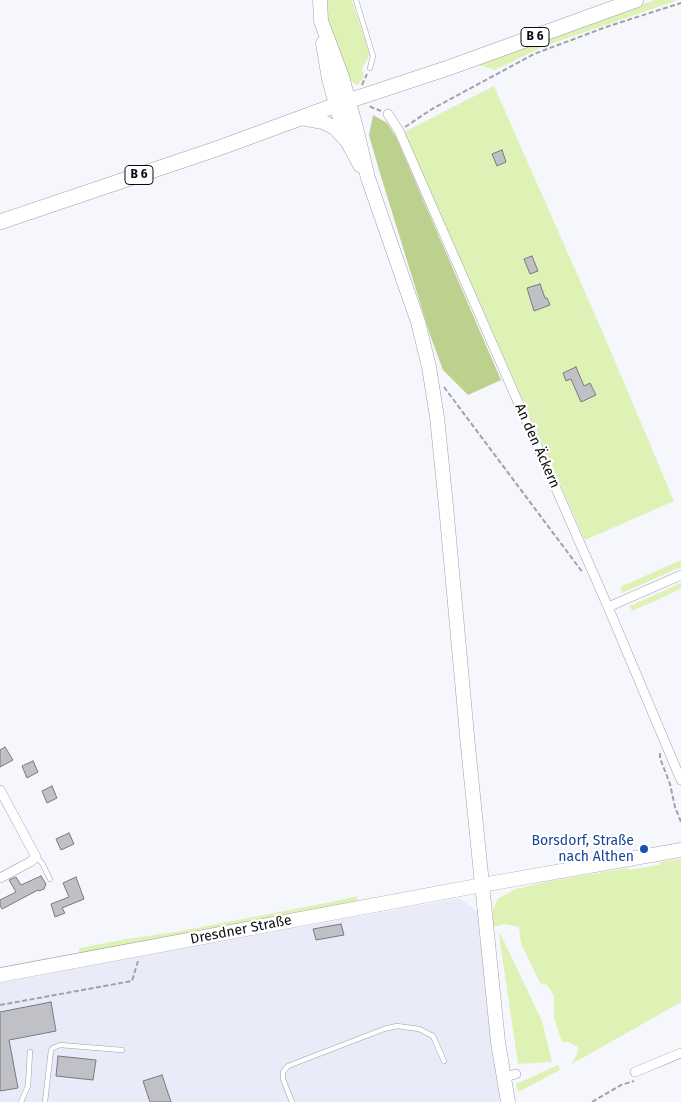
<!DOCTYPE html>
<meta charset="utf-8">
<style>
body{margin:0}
canvas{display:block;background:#f6f6fd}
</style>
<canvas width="681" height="1102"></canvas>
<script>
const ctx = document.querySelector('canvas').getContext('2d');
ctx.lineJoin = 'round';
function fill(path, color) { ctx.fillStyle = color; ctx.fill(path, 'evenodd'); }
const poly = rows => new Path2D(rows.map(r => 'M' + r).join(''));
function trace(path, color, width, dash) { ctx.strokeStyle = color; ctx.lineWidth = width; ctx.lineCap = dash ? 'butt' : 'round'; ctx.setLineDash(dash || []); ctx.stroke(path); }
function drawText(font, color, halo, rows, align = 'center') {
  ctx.font = font + ' "Fira Sans",sans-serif'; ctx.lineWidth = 4.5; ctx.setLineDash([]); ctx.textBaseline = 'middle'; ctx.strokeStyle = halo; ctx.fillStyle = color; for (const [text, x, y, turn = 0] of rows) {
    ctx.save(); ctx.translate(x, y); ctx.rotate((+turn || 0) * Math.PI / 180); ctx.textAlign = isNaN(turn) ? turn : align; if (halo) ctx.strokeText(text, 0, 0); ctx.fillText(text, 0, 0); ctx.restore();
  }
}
const built = poly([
 [460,898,478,912,502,1102,0,1102,0,983,134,957]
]);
const green = poly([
 [325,0,352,0,370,55,362,68,364,76,361,82,357,85,351,81,345,71,328,24],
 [655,0,678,0,544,46,495,70,475,64],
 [494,86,603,333,674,501,585,540,404,132],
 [681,560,681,567,622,593,620,587],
 [681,583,681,589,632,611,630,606],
 [681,859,681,1002,572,1064,577,1054,578,1047,568,1042,562,1042,554,1018,554,996,547,985,540,983,521,943,519,927,504,924,493,927,493,909,499,898,516,889,550,881,628,868,629,870,659,865,660,862],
 [357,896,357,900,355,904,80,955,79,948,127,939,181,931,341,900],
 [499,935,501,935,542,1021,552,1062,518,1064],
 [558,1065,560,1070,518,1092,516,1084]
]);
const forest = poly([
 [373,115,387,123,396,137,501,380,468,395,443,370,430,335,379,170,369,135]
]);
const building = poly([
 [502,150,506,162,497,166,492,154,502,150],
 [532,256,538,271,530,274,524,259,532,256],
 [540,284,545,298,547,298,550,305,534,311,527,288,540,284],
 [576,367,584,386,590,383,596,395,581,402,571,379,566,381,563,373,576,367],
 [5,747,13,760,0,767,0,750,5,747],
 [33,761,38,772,27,778,22,766,33,761],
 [52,786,57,798,47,803,42,791,52,786],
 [69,833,74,844,61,850,56,839,69,833],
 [41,876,46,884,44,889,39,891,38,890,2,909,0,905,0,900,16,892,9,880,16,877,21,885,41,876],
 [76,877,84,899,62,908,65,913,55,917,51,904,69,897,63,883,76,877],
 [341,924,344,935,316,940,313,929,341,924],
 [51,1002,56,1031,9,1040,18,1088,0,1091,0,1012,51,1002],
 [58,1056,96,1060,93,1080,56,1076,58,1056],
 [162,1075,171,1102,150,1102,143,1081,162,1075]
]);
const path = poly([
 [362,85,367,74],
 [370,106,371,107,381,111],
 [405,127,432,109,534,54,609,26,681,3],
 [444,387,583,573],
 [660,753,660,758,670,784,675,807,681,822],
 [0,1005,132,981,138,961],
 [592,1102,621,1085,634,1081]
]);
const lane = poly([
 [356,0,373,56,370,68],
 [36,857,42,863,50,879],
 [21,1102,28,1086,30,1052],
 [45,1102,51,1050,53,1048,60,1045,122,1050],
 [292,1102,283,1079,283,1072,288,1066,384,1029,397,1026,419,1029,433,1036,444,1061]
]);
const street = poly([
 [388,114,399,131,608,607,681,780],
 [608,607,681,575],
 [0,790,36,857,30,862,0,878],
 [635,1072,681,1053],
 [504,1077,516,1074]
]);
const secondary = poly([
 [320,0,321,21,342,77,355,124,368,178,418,322,429,367,437,417,446,506,468,746,498,1042,508,1102],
 [323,43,329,79,346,139,360,165],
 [301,118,323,122,335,128,345,139],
 [0,975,482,885,681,850]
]);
const primary = poly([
 [0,222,219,148,336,105,448,68,636,0]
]);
const markers = [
 [644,849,5,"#1a4fb4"]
];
const shields = [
 [535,37,28],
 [139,175,28]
];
const shieldNames = [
 ["B 6",535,37],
 ["B 6",139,175]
];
const streetNames = [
 ["An den Äckern",537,446,66],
 ["Dresdner Straße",241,930,-11]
];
const transitNames = [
 ["Borsdorf, Straße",634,841],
 ["nach Althen",634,857]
];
fill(built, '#eaebf9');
fill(green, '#def2b5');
fill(forest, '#bbd18d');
fill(building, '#c0c1c7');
trace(building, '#79797f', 1);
trace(lane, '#a1a1a7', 5.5);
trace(street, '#a1a1a7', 10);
trace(secondary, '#a1a1a7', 15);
trace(primary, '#a1a1a7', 16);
trace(path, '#a1a1a6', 2, [5, 2.5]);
trace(lane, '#fff', 4.5);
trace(street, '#fff', 9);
trace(secondary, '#fff', 14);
trace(primary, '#fff', 15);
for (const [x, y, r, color] of markers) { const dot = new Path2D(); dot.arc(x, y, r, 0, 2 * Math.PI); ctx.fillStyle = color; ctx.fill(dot); trace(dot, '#fff', 2); }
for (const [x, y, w] of shields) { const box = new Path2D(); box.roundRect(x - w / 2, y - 9.5, w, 19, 4); ctx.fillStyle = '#fff'; ctx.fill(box); trace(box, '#0b0b0d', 1); }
drawText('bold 12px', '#0b0b0d', null, shieldNames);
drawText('14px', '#0b0b0d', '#fff', streetNames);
drawText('14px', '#164399', '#fff', transitNames, 'right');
</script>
